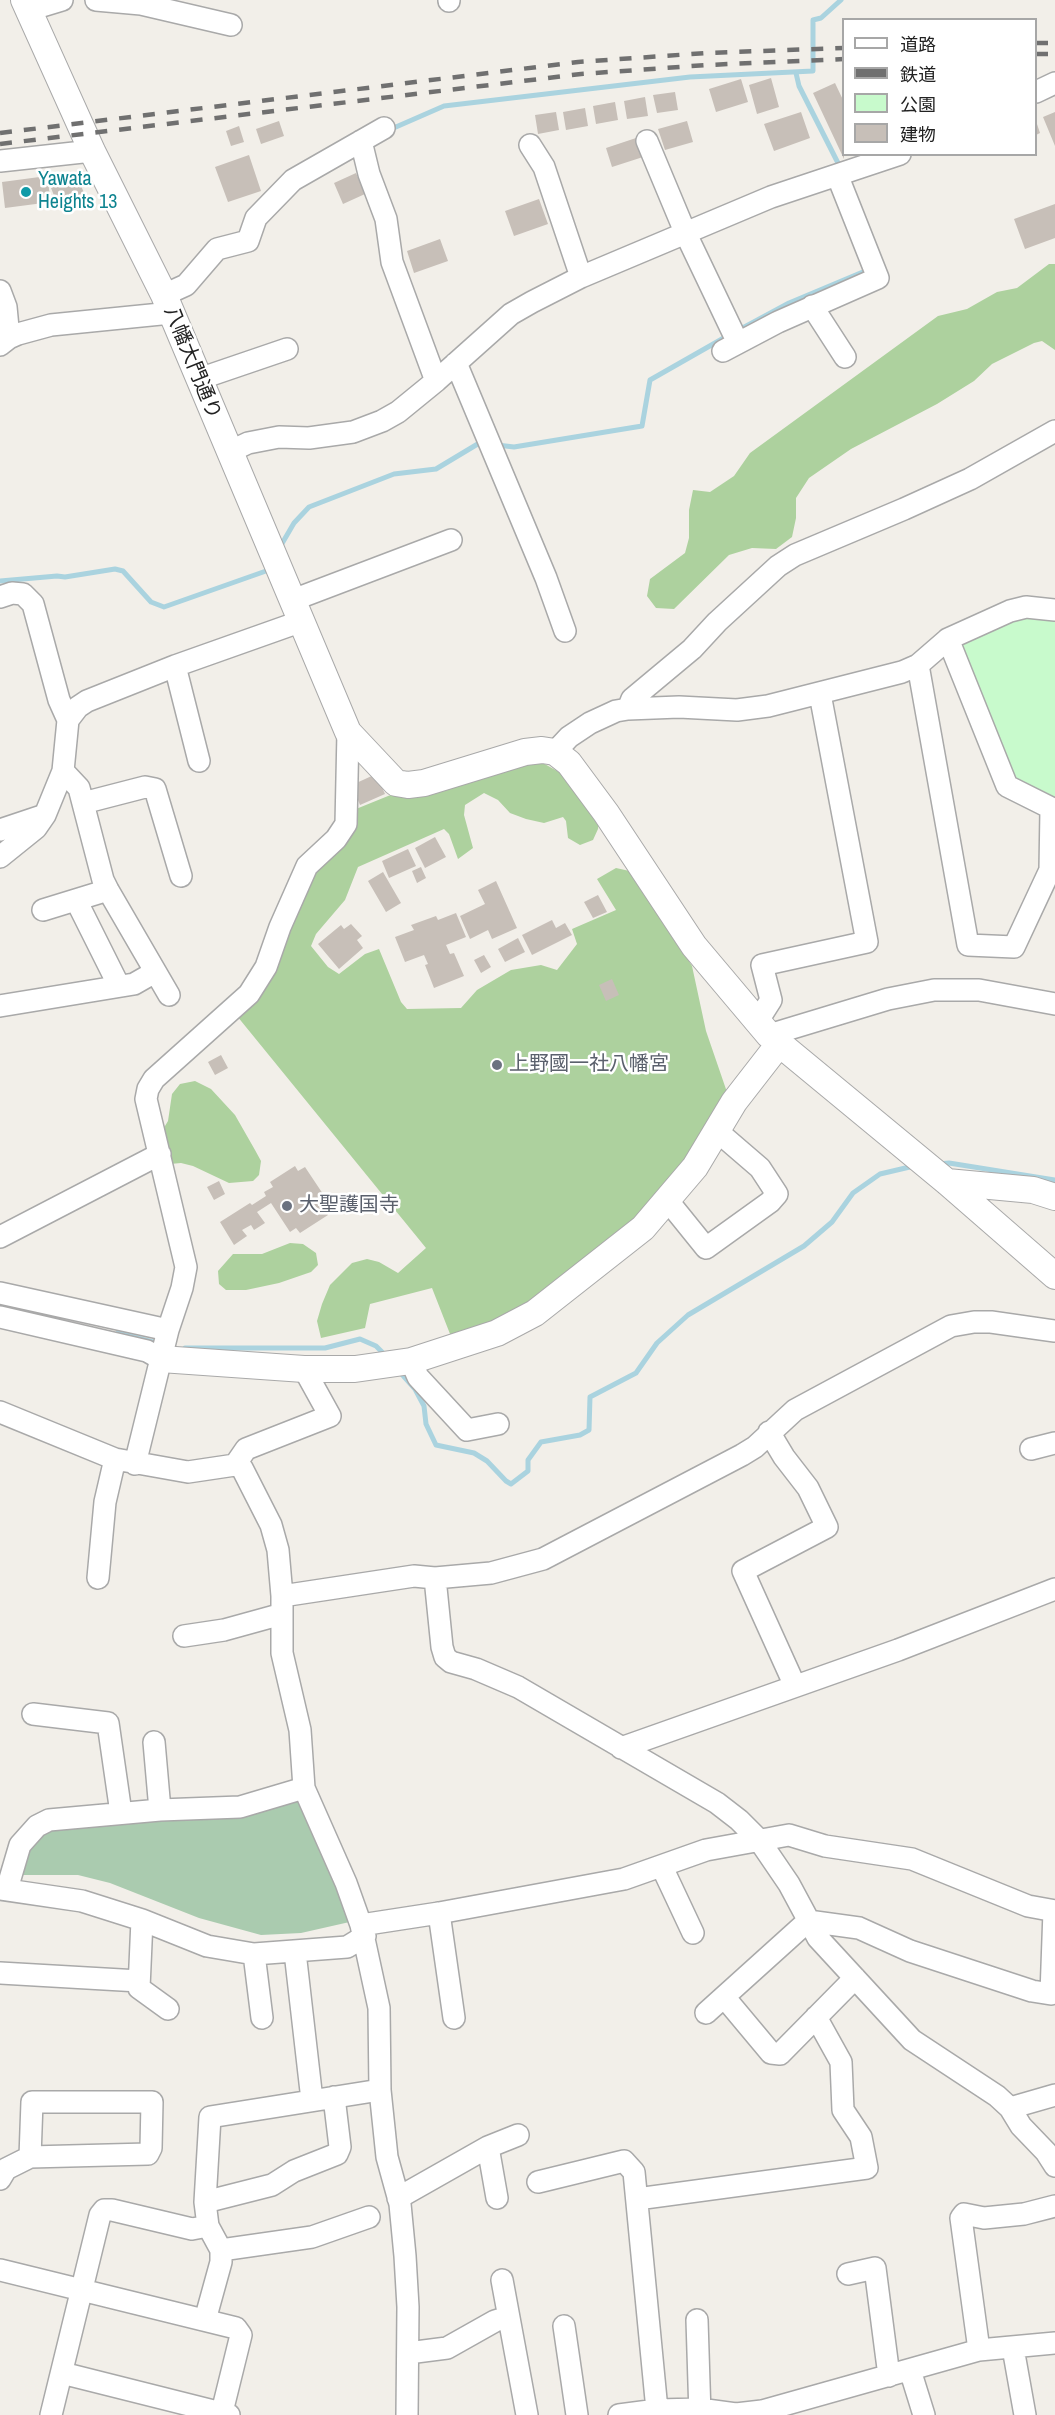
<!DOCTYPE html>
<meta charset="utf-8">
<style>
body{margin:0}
#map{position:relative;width:1055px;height:2415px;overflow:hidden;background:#f2efe9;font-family:"Archivo Narrow","Noto Sans JP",sans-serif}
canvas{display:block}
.legend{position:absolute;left:842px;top:18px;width:195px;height:138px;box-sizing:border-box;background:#fff;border:2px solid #a7a7a7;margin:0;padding:8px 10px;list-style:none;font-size:18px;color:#222}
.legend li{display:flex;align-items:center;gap:12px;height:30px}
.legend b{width:30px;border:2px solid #a7a7a7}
</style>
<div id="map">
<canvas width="1055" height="2415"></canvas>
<ul class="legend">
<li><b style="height:8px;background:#fff"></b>道路</li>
<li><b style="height:8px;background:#707070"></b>鉄道</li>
<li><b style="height:16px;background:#c8facc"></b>公園</li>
<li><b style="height:16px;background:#c7bfb8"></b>建物</li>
</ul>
</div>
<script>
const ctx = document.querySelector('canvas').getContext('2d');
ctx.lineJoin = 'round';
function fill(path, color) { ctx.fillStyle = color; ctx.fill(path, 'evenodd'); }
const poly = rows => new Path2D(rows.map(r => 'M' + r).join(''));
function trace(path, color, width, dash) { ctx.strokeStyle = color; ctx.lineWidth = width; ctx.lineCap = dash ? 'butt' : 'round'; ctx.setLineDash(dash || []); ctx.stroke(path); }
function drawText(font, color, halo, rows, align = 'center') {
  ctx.font = font + ' "Archivo Narrow","Noto Sans JP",sans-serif'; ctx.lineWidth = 5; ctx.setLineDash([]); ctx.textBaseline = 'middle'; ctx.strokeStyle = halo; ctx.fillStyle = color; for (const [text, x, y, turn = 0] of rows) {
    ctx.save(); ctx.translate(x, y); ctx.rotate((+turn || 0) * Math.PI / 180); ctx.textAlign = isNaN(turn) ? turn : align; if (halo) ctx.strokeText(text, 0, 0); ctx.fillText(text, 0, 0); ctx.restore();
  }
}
const forest = poly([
 [1049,264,1055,264,1055,350,1042,341,1034,343,992,364,974,381,937,404,851,449,809,478,796,498,796,518,792,537,776,549,752,548,729,555,674,609,656,608,647,596,650,579,685,553,689,538,689,510,693,490,710,492,734,476,750,453,938,316,967,309,997,292,1017,288],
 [541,762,559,772,599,818,598,829,593,840,580,845,568,838,566,821,563,817,544,823,526,819,510,813,498,800,484,793,465,805,464,815,473,848,458,859,449,834,444,829,358,867,345,900,316,934,311,946,328,967,339,974,365,954,379,949,401,1002,407,1009,461,1008,477,990,511,970,541,965,557,970,577,944,572,929,616,910,597,879,616,868,634,872,692,966,706,1031,729,1098,663,1196,530,1306,452,1339,432,1288,370,1304,365,1328,321,1338,317,1321,322,1304,330,1285,352,1263,367,1259,379,1262,398,1273,426,1248,237,1016,310,877,356,809,393,794],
 [195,1081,211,1089,235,1115,255,1150,261,1161,259,1175,253,1181,229,1183,193,1166,181,1163,170,1164,162,1131,168,1121,172,1094,180,1084],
 [290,1243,303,1244,316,1253,318,1265,311,1272,279,1283,246,1290,226,1290,219,1284,218,1271,233,1254,262,1254]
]);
const cemetery = poly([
 [301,1797,354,1921,301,1933,261,1935,199,1918,110,1883,78,1875,15,1875,38,1829]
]);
const park = poly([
 [1055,610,1055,810,1007,786,948,639,995,616]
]);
const stream = poly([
 [796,73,799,86,841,169],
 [389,130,444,106,690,77,813,71,813,20,821,18,841,0],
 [737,331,789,303,870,269],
 [497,445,514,447,642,426,650,380,729,335],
 [280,547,294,523,309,507,394,474,436,469,481,442,485,443],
 [0,581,57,576,65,577,115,569,123,571,151,602,164,607,266,571,269,565],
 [938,1164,949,1163,1055,1180],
 [118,1333,161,1344],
 [185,1348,325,1348,360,1339,376,1346,387,1357],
 [399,1371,415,1389,424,1406,426,1424,436,1445,474,1453,487,1461,506,1481,511,1484,528,1471,528,1460,541,1442,580,1435,589,1430,590,1397,636,1373,657,1343,688,1315,804,1246,832,1222,853,1193,880,1174,914,1166]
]);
const building = poly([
 [771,78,779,107,757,114,749,85],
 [741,79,748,102,716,112,709,89],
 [835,83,844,102,844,159,813,93],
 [675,92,678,110,657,113,653,95],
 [645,97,648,116,627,119,624,101],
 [615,102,618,120,596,124,593,106],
 [585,108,588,126,566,130,563,112],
 [556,112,559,130,538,134,535,115],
 [801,112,810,138,774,151,764,124],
 [1055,112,1055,146,1043,117],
 [279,121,284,136,261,144,256,129],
 [687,121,693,142,665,150,658,129],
 [1036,121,1040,133,1036,135],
 [239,126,244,142,231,146,226,131],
 [636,138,643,157,612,167,606,148],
 [249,155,261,191,228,202,215,167],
 [356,173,365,194,343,204,334,183],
 [47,176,51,202,5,208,2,182],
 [78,178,84,193,57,203,51,188],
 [539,199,548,224,514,236,505,211],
 [1055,204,1055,238,1025,249,1014,219],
 [440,239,448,261,414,273,407,251],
 [376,774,385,794,360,805,352,785],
 [435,837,446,857,425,868,415,848],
 [408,849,416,866,389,878,382,861],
 [421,867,426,878,417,883,412,871],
 [383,872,401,903,386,912,368,881],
 [496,881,517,928,492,939,488,930,470,939,460,916,485,904,478,890],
 [598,895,607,912,593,918,584,902],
 [456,913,466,937,446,945,450,954,454,953,464,976,434,988,425,965,428,964,424,955,405,962,395,937,414,930,411,925,436,916,438,920],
 [552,920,556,928,565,923,572,935,532,955,522,935],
 [351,924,362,936,357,940,363,948,339,969,318,944,341,925,344,929],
 [518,938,525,952,505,962,498,949],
 [484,955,491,967,481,973,474,960],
 [612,979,619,995,606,1001,599,985],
 [221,1055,228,1068,215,1075,208,1062],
 [295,1166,298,1171,305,1167,331,1206,325,1210,328,1215,300,1233,296,1228,290,1232,271,1203,257,1212,265,1223,254,1230,251,1225,242,1230,247,1236,234,1245,220,1222,250,1203,252,1205,266,1196,264,1192,273,1187,270,1182],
 [219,1181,225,1194,214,1200,207,1187]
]);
const minor = poly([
 [96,0,141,4,231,25],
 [449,0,449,1],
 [29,10,62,0],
 [1036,92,1055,83],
 [361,141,369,174,386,219,392,262,436,381],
 [647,141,685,232,738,343],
 [530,145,544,167,581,277],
 [0,161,92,151],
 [0,291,6,307,9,338],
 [164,295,186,285,217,249,248,241,256,218,293,180,384,128],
 [812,306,845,357],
 [0,345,9,338,18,334,51,325,171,313],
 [723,351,778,322,878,278,838,177],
 [456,363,546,578,565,631],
 [199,379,287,349],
 [229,452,248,443,279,437,309,438,353,432,382,421,398,412,436,381,511,314,532,302,581,277,771,197,900,154],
 [0,597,12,593,23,594,33,604,59,700,68,720],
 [293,600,451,540],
 [948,639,1007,786,1055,810],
 [918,665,968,945,1014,947,1050,870,1051,809],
 [175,666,199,761],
 [628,709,632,699,692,649,717,622,778,566,795,555,904,509,970,479,1055,431],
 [555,752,569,737,590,723,616,711,628,709,679,707,737,710,768,706,902,672,918,665,948,639,1010,611,1026,607,1055,610],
 [63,771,79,788,103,880,108,890,169,995],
 [83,803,145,787,155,789,181,876],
 [0,830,45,815],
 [0,857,36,828,45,815,63,771,68,720,78,707,87,701,175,666,302,621],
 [76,900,119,986],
 [43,910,108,890],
 [0,1006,134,984,155,972],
 [757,1022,771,1000,762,965,867,942,820,694],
 [769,1035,888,999,934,990,979,990,1055,1004],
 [668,1201,706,1248,770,1202,777,1194,760,1168,717,1131],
 [0,1237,160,1154],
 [0,1293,168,1330],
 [0,1317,147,1351,161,1359],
 [411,1361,418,1377,467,1430,498,1424],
 [0,1412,115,1459,188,1472,235,1465,242,1468,271,1525,278,1550,282,1596,282,1653,300,1730,304,1788,346,1883,361,1925,379,2008,380,2090,387,2157,400,2204,405,2256,408,2307,407,2415],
 [769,1432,784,1457,808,1488,827,1527,743,1571,795,1686],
 [1031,1449,1055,1443],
 [135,1464,168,1330,182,1288,186,1267,146,1099,148,1089,154,1079,249,994,266,967,280,927,307,866,336,839,346,824,348,732],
 [235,1465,246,1449,330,1416,304,1369],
 [98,1578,105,1502,115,1459],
 [435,1578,442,1647,445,1657,451,1662,476,1669,518,1687,717,1803,739,1820,759,1840,789,1884,818,1938,912,2040,997,2096,1010,2108,1021,2126,1046,2152,1055,2166],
 [282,1596,414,1576,435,1578,491,1573,543,1559,742,1455,755,1447,795,1410,951,1326,974,1322,991,1322,1055,1331],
 [184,1636,224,1630,282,1614],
 [33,1714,108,1723,121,1813],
 [154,1742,160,1810],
 [621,1748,898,1650,1055,1589],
 [662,1867,693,1933],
 [0,1889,82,1901,142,1920,207,1946,254,1954,347,1947,365,1936],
 [7,1889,20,1845,37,1826,49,1820,160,1810,240,1807,304,1788],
 [439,1913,454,2018],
 [142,1920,139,1988,168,2009],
 [361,1925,439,1913,624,1879,706,1850,789,1835,825,1846,912,1859,1028,1906,1055,1911],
 [295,1952,312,2100],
 [254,1954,262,2018],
 [0,1973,139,1981],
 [725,1998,771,2053,780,2054,855,1978],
 [706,2013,808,1921,859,1928,910,1951,1032,1991,1051,1994,1054,1911],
 [1010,2108,1055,2095],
 [488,2147,497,2198],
 [0,2179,6,2169,30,2157,148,2154,151,2148,152,2102,32,2102,30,2157],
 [538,2182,624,2161,634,2172,657,2410],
 [398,2198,488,2147,518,2135],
 [637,2199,867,2168,861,2137,843,2110,841,2062,816,2017],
 [205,2202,272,2185,294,2171,337,2154,340,2147,334,2097],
 [221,2250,312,2237,369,2217],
 [0,2270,236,2328,241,2335,222,2412],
 [848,2274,875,2268,889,2376],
 [502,2280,527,2415],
 [205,2320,221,2262,221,2250,208,2226,205,2202,210,2117,380,2090],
 [697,2320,700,2415],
 [564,2326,577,2415],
 [1013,2348,1025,2415],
 [979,2350,961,2218,964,2214,984,2218,1024,2214,1055,2206],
 [408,2353,447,2348,495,2321,508,2317],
 [910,2370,924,2415],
 [62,2373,229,2415],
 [51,2415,100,2215,104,2210,112,2210,192,2229,208,2226],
 [619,2415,657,2410,699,2409,736,2414,762,2411,979,2350,1055,2343]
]);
const tertiary = poly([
 [24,0,92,151,164,295,348,732,396,783,408,785,424,783,525,752,542,750,555,752,569,763,606,813,694,946,769,1035,947,1182,1055,1276],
 [947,1182,1033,1190,1055,1197],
 [161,1359,304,1369,355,1369,411,1361,497,1333,535,1313,643,1228,695,1167,734,1102,779,1044]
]);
const rail = poly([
 [1036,43,1055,43],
 [1036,54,1055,54],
 [0,133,578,62,706,53,844,48],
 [0,144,581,74,707,65,844,59]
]);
const markers = [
 [26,192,6,"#0f9aa8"],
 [497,1065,6,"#6b7280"],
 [287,1206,6,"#6b7280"]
];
const cultureNames = [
 ["Yawata",38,180],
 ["Heights 13",38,203]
];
const streetNames = [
 ["八幡大門通り",192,363,68]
];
const worshipNames = [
 ["上野國一社八幡宮",509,1065],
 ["大聖護国寺",299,1206]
];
fill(forest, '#add19e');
fill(cemetery, '#aacbaf');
fill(park, '#c8facc');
trace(stream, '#aad3df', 5);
fill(building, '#c7bfb8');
trace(minor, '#a9a9a9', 24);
trace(tertiary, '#a9a9a9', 28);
trace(minor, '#fff', 21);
trace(tertiary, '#fff', 26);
trace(rail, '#707070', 4.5, [12, 12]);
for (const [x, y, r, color] of markers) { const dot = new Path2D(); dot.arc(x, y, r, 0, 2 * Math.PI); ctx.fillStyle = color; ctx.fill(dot); trace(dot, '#fff', 2); }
drawText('20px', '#0d838f', '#fff', cultureNames, 'left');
drawText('20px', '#222', '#fff', streetNames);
drawText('20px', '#5b616d', '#fff', worshipNames, 'left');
</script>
